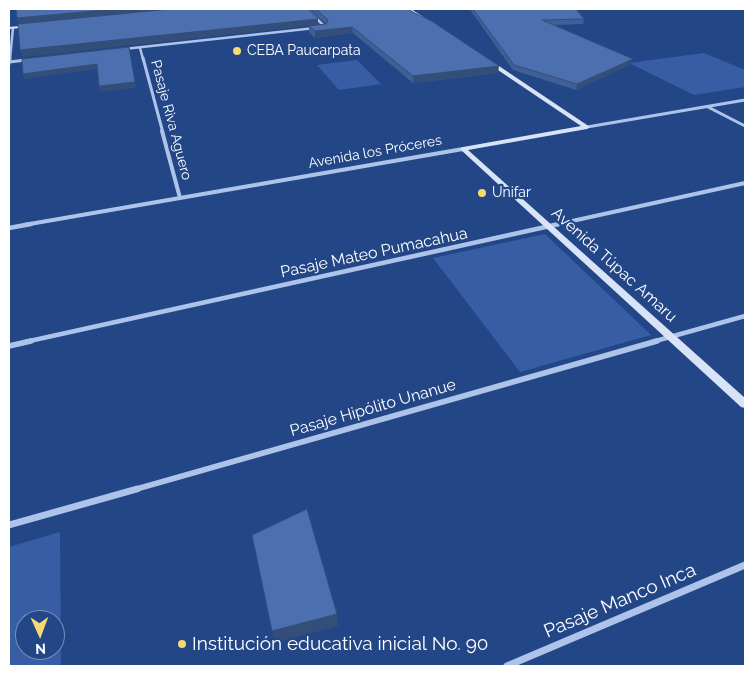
<!DOCTYPE html>
<meta charset="utf-8">
<style>
body{margin:0}
#map{position:relative;width:754px;height:675px;overflow:hidden;background:#234687;font-family:Raleway,sans-serif}
canvas{display:block}
.frame{position:absolute;inset:0;border:10px solid #fff;pointer-events:none}
.north{position:absolute;left:15px;top:610px;width:50px;height:50px;box-sizing:border-box;background:#234687;border:1px solid #7b90b7;border-radius:50%;rotate:178deg;font-size:14px;font-weight:700;line-height:20px;text-align:center;color:#fff}
.north::after{content:'';display:block;margin:auto;width:18px;height:22px;background:#f5da70;clip-path:polygon(50% 0,100% 100%,50% 72%,0 100%)}
</style>
<div id="map">
<canvas width="754" height="675"></canvas>
<div class="frame"></div>
<div class="north">N</div>
</div>
<script>
const ctx = document.querySelector('canvas').getContext('2d');
ctx.lineJoin = 'round';
function fill(path, color) { ctx.fillStyle = color; ctx.fill(path, 'evenodd'); }
const poly = rows => new Path2D(rows.map(r => 'M' + r).join(''));
function trace(path, color, width, dash) { ctx.strokeStyle = color; ctx.lineWidth = width; ctx.lineCap = dash ? 'butt' : 'round'; ctx.setLineDash(dash || []); ctx.stroke(path); }
function drawText(font, color, halo, rows, align = 'center') {
  ctx.font = font + ' Raleway,sans-serif'; ctx.lineWidth = 4.5; ctx.setLineDash([]); ctx.textBaseline = 'middle'; ctx.strokeStyle = halo; ctx.fillStyle = color; for (const [text, x, y, turn = 0] of rows) {
    ctx.save(); ctx.translate(x, y); ctx.rotate((+turn || 0) * Math.PI / 180); ctx.textAlign = isNaN(turn) ? turn : align; if (halo) ctx.strokeText(text, 0, 0); ctx.fillText(text, 0, 0); ctx.restore();
  }
}
const green = poly([
 [704,53,745,70,745,87,694,95,629,63],
 [357,60,381,84,339,90,317,65],
 [545,234,651,335,520,372,433,258],
 [60,532,61,666,9,666,9,547],
 [25,620,55,620,55,650,25,650]
]);
const streetFar5 = poly([
 [307,9,325,27],
 [140,48,143,59],
 [124,49,315,28],
 [10,59,13,28]
]);
const streetFar4 = poly([
 [143,58,163,133],
 [9,62,26,60],
 [9,64,10,58],
 [708,107,745,126],
 [587,127,745,100]
]);
const streetFar3 = poly([
 [162,131,180,198],
 [24,225,463,149],
 [554,225,745,183]
]);
const streetFar2 = poly([
 [9,228,31,224],
 [25,342,559,224],
 [652,342,745,316]
]);
const streetFar1 = poly([
 [9,346,31,341],
 [133,490,657,341]
]);
const street = poly([
 [9,525,137,489],
 [507,666,745,565]
]);
const secondary = poly([
 [407,9,411,9,430,21,426,22,407,9],
 [31,25,33,27,9,29,9,27,31,25],
 [486,60,490,60,590,127,587,129,468,150,745,398,745,408,741,407,461,150,460,149,463,147,581,126,486,62,486,60]
]);
const wall = poly([
 [310,9,407,9,498,73,413,83,353,33,315,38,309,32,309,26,326,24],
 [471,9,576,9,584,19,583,24,553,25,631,64,576,90,513,70,471,11]
]);
const shadedWall = poly([
 [117,9,179,9,19,24,17,18],
 [318,19,318,25,23,57,20,50],
 [352,27,353,33,315,38,315,31],
 [129,47,136,88,100,92,99,86],
 [633,59,631,64,576,90,577,84],
 [97,64,99,69,25,79,23,74],
 [499,66,498,73,413,83,413,76],
 [337,614,338,626,275,643,272,631]
]);
const building = poly([
 [16,9,117,9,17,18,16,9],
 [170,9,308,9,318,19,20,50,18,24,170,9],
 [316,9,407,9,433,22,499,66,413,76,352,27,315,31,309,26,326,24,328,20,316,9],
 [473,9,576,9,584,19,542,20,633,59,577,84,514,65,473,9],
 [129,47,135,82,99,86,97,64,23,74,22,59,129,47],
 [307,509,337,614,272,631,252,535,307,509]
]);
const markers = [
 [237,51,5,"#f5da70"],
 [482,193,5,"#f5da70"],
 [182,644,5,"#f5da70"]
];
const farPoinames = [
 ["CEBA Paucarpata",247,51],
 ["Unifar",492,193]
];
const farStreetnames = [
 ["Pasaje Riva Aguero",171,120,75],
 ["Avenida los Próceres",375,152,-10]
];
const streetNames = [
 ["Pasaje Mateo Pumacahua",374,253,-12],
 ["Avenida Túpac Amaru",614,265,42],
 ["Pasaje Hipólito Unanue",373,408,-16]
];
const nearStreetnames = [
 ["Pasaje Manco Inca",620,601,-23]
];
const nearPoinames = [
 ["Institución educativa inicial No. 90",192,644]
];
fill(green, '#375ea4');
trace(streetFar5, '#adc3e9', 2.5);
trace(streetFar4, '#adc3e9', 3);
trace(streetFar3, '#adc3e9', 4);
trace(streetFar2, '#adc3e9', 4.5);
trace(streetFar1, '#adc3e9', 5.5);
trace(street, '#adc3e9', 7);
fill(secondary, '#d8e3f8');
fill(wall, '#405f96');
fill(shadedWall, '#344e7a');
fill(building, '#4b6faf');
trace(building, '#344e7a', 1);
for (const [x, y, r, color] of markers) { const dot = new Path2D(); dot.arc(x, y, r, 0, 2 * Math.PI); ctx.fillStyle = color; ctx.fill(dot); trace(dot, '#234687', 2); }
drawText('14px', '#fff', '#234687', farPoinames, 'left');
drawText('14px', '#fff', '#234687', farStreetnames);
drawText('16px', '#fff', '#234687', streetNames);
drawText('19px', '#fff', '#234687', nearStreetnames);
drawText('19px', '#fff', '#234687', nearPoinames, 'left');
</script>
